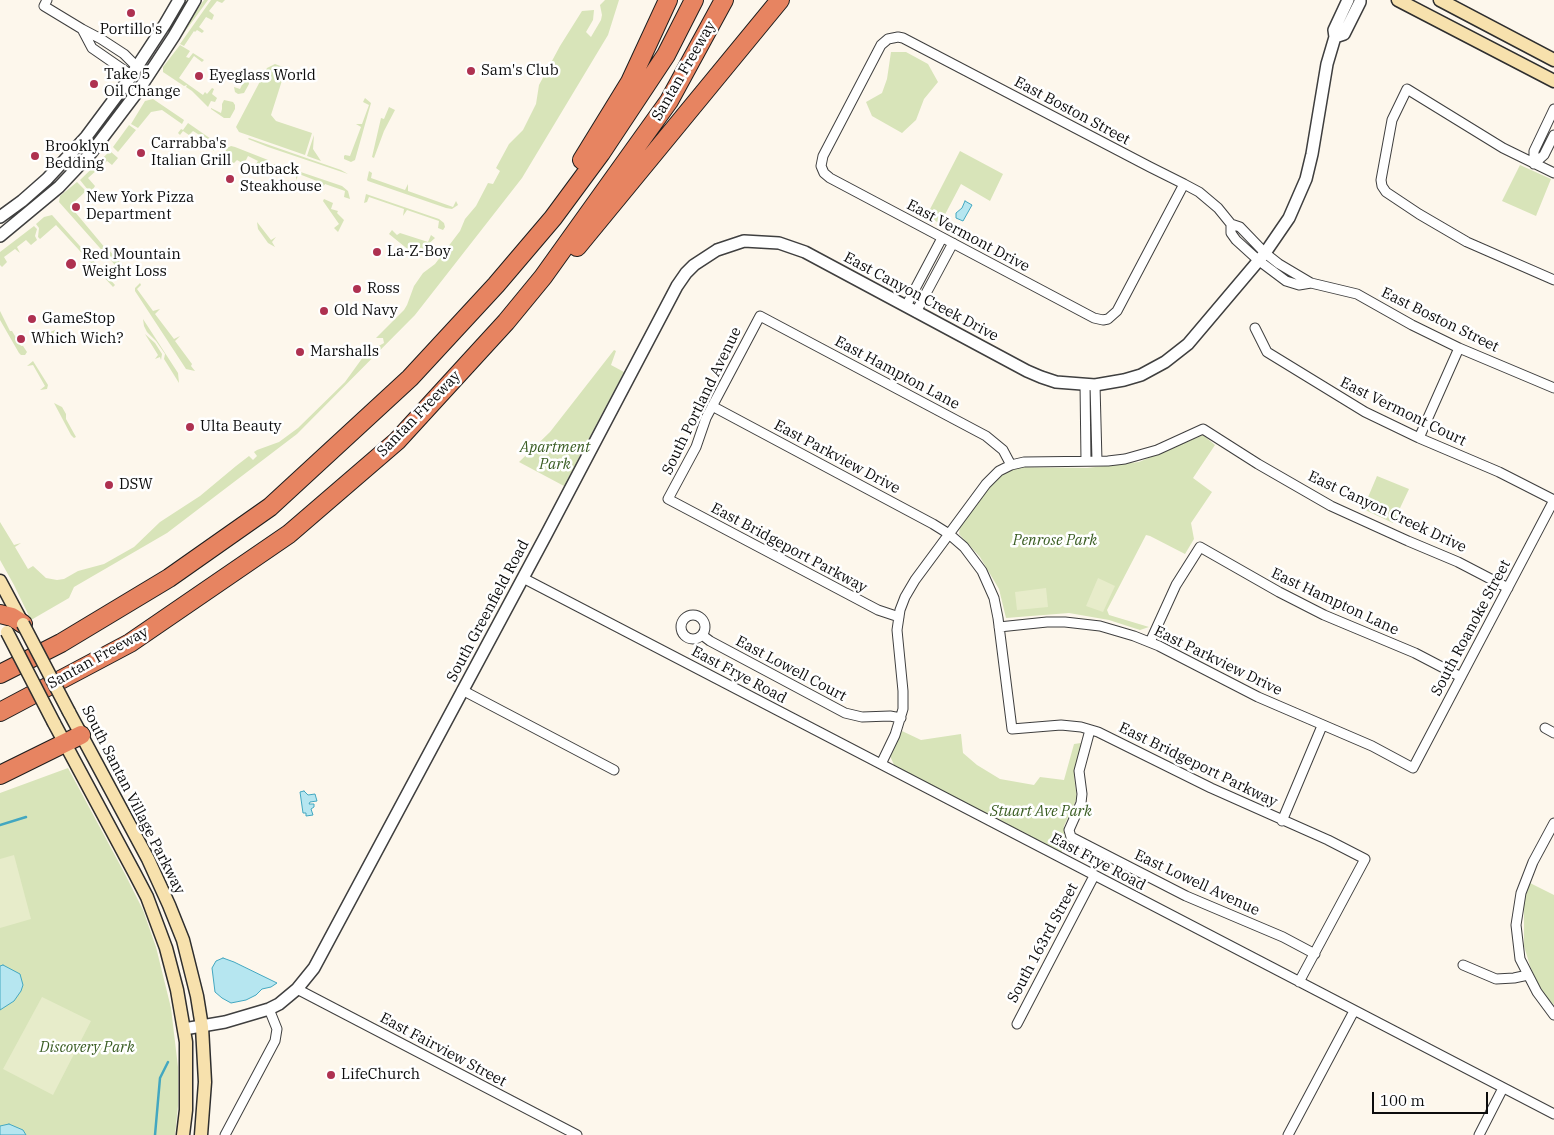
<!DOCTYPE html>
<style>
body{margin:0}
#map{position:relative;width:1554px;height:1135px;overflow:hidden;background:#fdf7ec;font-family:"IBM Plex Serif",serif}
canvas{display:block}
.scale{position:absolute;left:1372px;top:1092px;width:116px;height:22px;box-sizing:border-box;border:2px solid #0c0c0c;border-top:0;padding-left:6px;font-size:15px;line-height:18px;white-space:nowrap;color:#0c0c0c;-webkit-text-stroke:4px #fff;paint-order:stroke}
</style>
<div id="map">
<canvas width="1554" height="1135"></canvas>
<div class="scale">100 m</div>
</div>
<script>
const ctx = document.querySelector('canvas').getContext('2d');
ctx.lineJoin = 'round';
function fill(path, color) { ctx.fillStyle = color; ctx.fill(path, 'evenodd'); }
const poly = rows => new Path2D(rows.map(r => 'M' + r).join(''));
function trace(path, color, width, dash) { ctx.strokeStyle = color; ctx.lineWidth = width; ctx.lineCap = dash ? 'butt' : 'round'; ctx.setLineDash(dash || []); ctx.stroke(path); }
function drawText(font, color, halo, rows, align = 'center') {
  ctx.font = font + ' "IBM Plex Serif",serif'; ctx.lineWidth = 5; ctx.setLineDash([]); ctx.textBaseline = 'middle'; ctx.strokeStyle = halo; ctx.fillStyle = color; for (const [text, x, y, turn = 0] of rows) {
    ctx.save(); ctx.translate(x, y); ctx.rotate((+turn || 0) * Math.PI / 180); ctx.textAlign = isNaN(turn) ? turn : align; if (halo) ctx.strokeText(text, 0, 0); ctx.fillText(text, 0, 0); ctx.restore();
  }
}
const green = poly([
 [204,0,208,0,165,59,190,20],
 [211,0,225,0,222,3,217,1,209,11,214,15,212,20,206,17,199,27,204,31,202,33,197,30,195,32,194,31,184,46,180,44],
 [605,0,619,0,608,35,522,178,415,315,297,434,167,533,74,587,69,598,31,620,14,585,0,560,0,522,14,545,21,543,15,547,28,569,33,566,46,578,57,580,64,579,78,571,104,564,134,547,160,522,200,496,236,466,249,456,253,460,257,456,254,452,257,450,279,442,298,428,345,382,366,353,384,343,383,338,376,338,404,310,407,305,414,286,423,273,435,264,460,231,465,219,476,206,488,183,493,184,500,171,496,168,509,144,523,130,536,104,539,85,560,46,582,11,594,10,593,20,586,32,591,37,601,20,602,15,600,5],
 [180,45,190,51,186,57,189,58,193,53,204,60,202,62,194,56,179,78,203,95,205,92,207,94,212,88,214,89,212,94,217,98,215,102,211,101,208,107,192,91,186,87,187,85,184,86,163,72,163,67],
 [891,52,906,52,928,64,938,82,924,99,916,120,902,133,872,116,866,102,882,93,887,79],
 [275,64,283,67,285,71,271,115,276,121,312,133,305,155,239,132,236,127,267,68],
 [242,74,248,77,249,84,244,93,238,94,235,92,234,87,240,89,244,81,239,78],
 [365,98,371,103,355,160,351,162,344,159,344,156,345,155,350,156,361,127,356,124,362,124,369,105,363,102],
 [153,99,184,120,182,124,162,110,151,112,138,128,131,124,145,101],
 [224,100,233,102,235,105,235,109,230,118,224,118,211,109,211,108,221,113,222,109,222,104],
 [389,107,395,110,384,131,374,158,372,157,381,118,384,119],
 [188,123,211,139,213,146,215,147,214,151,208,147,211,141,203,136,198,141,201,136,193,131,189,135,183,131,180,135,178,133,181,129,183,130],
 [129,125,136,130,118,152,113,147],
 [314,135,313,149,321,161,307,156],
 [249,138,341,170,348,174,268,147,248,139],
 [231,146,235,147,268,160,263,167,256,164,258,161,248,156,244,164,237,160,234,163,226,160,223,164,220,163,227,148],
 [110,151,118,158,112,165,107,161,88,178,95,186,92,191,89,189,88,190,80,180],
 [960,151,1003,174,990,201,961,184,940,224,927,215],
 [274,164,277,164,342,186,348,191,350,199,344,197,345,191,325,184,321,190,322,183,299,174,296,180,296,174,279,167,276,174,271,171],
 [1520,165,1551,179,1536,216,1502,201],
 [369,171,372,173,371,178,405,190,408,184,408,191,453,207,456,201,458,205,452,209,446,208,368,181,367,180],
 [77,182,86,191,70,206,106,249,107,248,125,268,123,274,59,202,60,196],
 [366,194,439,219,444,223,445,227,443,230,438,228,439,221,407,210,403,216,404,209,369,197,367,202,364,203],
 [324,199,333,203,331,209,338,211,337,213,344,220,338,232,334,228,339,224,323,201],
 [52,215,115,285,113,287,56,225,40,239,38,237,39,228,36,224,44,217],
 [257,222,271,240,276,237,272,242,275,247,268,243,258,229],
 [34,226,37,229,35,236,37,240,31,245,26,240,17,247,20,253,15,249,4,257,7,262,2,267,0,265,0,252],
 [392,230,397,235,400,233,428,242,431,235,435,238,421,251,422,248,417,247,415,255,389,234],
 [140,283,141,285,137,289,153,311,160,309,155,314,174,339,180,336,175,341,192,364,191,366,195,371,186,369,135,291,135,288],
 [0,311,10,331,12,331,21,346,23,346,27,352,25,355,21,355,19,353,0,320],
 [143,319,178,373,179,383,164,359,165,354,156,341,147,332,144,326],
 [55,330,53,337,42,345,44,341,39,337],
 [145,334,155,343,162,354,161,360,160,357,155,359,158,355],
 [614,350,616,351,611,365,624,372,564,486,519,462,550,432],
 [33,361,48,385,47,389,40,390,45,386,33,365,27,366],
 [54,403,62,407,66,414,66,419,76,437,74,438,71,435],
 [1203,435,1215,445,1193,478,1212,492,1191,523,1194,539,1185,554,1150,536,1146,535,1107,610,1109,615,1149,627,1140,630,1109,620,1069,613,1006,618,999,589,980,557,959,534,960,526,987,488,1008,467,1087,468,1139,462],
 [1377,476,1409,489,1393,523,1363,509],
 [902,731,921,740,961,734,963,753,977,765,1000,779,1034,785,1040,777,1064,780,1074,744,1081,743,1074,776,1077,798,1064,826,1066,844,1061,853,895,767,890,756],
 [68,768,125,874,143,910,156,947,171,1008,178,1067,178,1106,175,1135,0,1135,0,793],
 [1530,883,1554,895,1554,1005,1541,991,1530,966,1524,946,1524,901]
]);
const pitch = poly([
 [1098,578,1115,586,1103,612,1086,606],
 [1046,588,1048,607,1017,610,1015,592],
 [14,855,31,919,0,928,0,859],
 [42,997,91,1021,53,1095,3,1069]
]);
const water = poly([
 [965,201,972,205,963,221,956,218,956,213,962,208,965,201],
 [304,791,308,795,315,794,317,801,310,802,309,804,314,804,314,807,311,809,313,815,306,816,306,813,303,813,300,792,304,791],
 [223,958,234,962,277,983,271,987,262,989,256,995,246,1000,231,1003,222,998,215,992,212,968,216,961,223,958],
 [3,965,20,974,23,985,21,991,14,1001,0,1010,0,966,3,965],
 [9,1124,23,1130,26,1135,0,1135,0,1126,9,1124]
]);
const stream = poly([
 [0,825,26,817],
 [155,1135,160,1078,168,1062]
]);
const minor = poly([
 [47,0,44,6,82,29],
 [131,75,92,48,82,29,101,39,124,54,137,67],
 [1534,164,1534,151,1554,109],
 [1534,164,1544,155,1554,135],
 [1554,173,1503,148,1407,89,1392,120,1381,180,1382,186,1386,192,1419,214,1467,242,1554,280],
 [1184,184,1117,311,1108,319,1103,320,1094,318,830,178,824,173,821,166,823,156,881,45,888,39,898,37,903,38,1150,167,1184,184,1199,192,1218,208,1231,224],
 [1311,283,1279,264,1265,253,1240,227,1231,224,1231,233,1236,240,1258,260,1286,281,1299,285,1311,283,1357,294,1412,325,1459,348,1554,388],
 [906,306,942,238],
 [916,312,953,243],
 [1085,384,1086,461],
 [1095,385,1097,461],
 [712,406,933,524,949,534,964,547,982,571,994,598,998,618,1012,729,1061,725,1081,727,1098,732,1211,788,1328,840,1365,859,1299,982],
 [1419,438,1459,348],
 [523,578,1554,1114],
 '681 627a12 12 0 1 1 24 0a12 12 0 1 1-24 0Z',
 [899,617,878,610,668,499,696,447,706,418,760,316,986,436,1003,450,1011,465],
 [999,627,1047,622,1065,622,1100,626,1134,636,1159,646,1258,697,1372,746,1413,768,1554,500,1499,472,1419,438,1365,412,1267,352,1255,328],
 [702,635,710,641,845,713,862,717,890,716,901,718],
 [1150,642,1176,585,1200,547,1279,592,1324,615,1415,653,1461,677],
 [462,690,614,770],
 [1545,728,1554,733],
 [1090,730,1079,771,1082,794,1081,803,1069,830,1071,837,1186,896,1283,937,1315,954],
 [881,764,895,735,903,709,903,691,897,630,900,610,905,597,915,580,986,484,999,471,1011,465,1024,462,1108,461,1125,459,1157,450,1203,429,1258,464,1331,506,1408,541,1458,562,1508,588],
 [1282,821,1322,726],
 [1554,823,1533,862,1521,893,1516,925,1520,959,1537,992,1554,1015],
 [1463,965,1496,979,1514,978,1528,975],
 [297,989,577,1135],
 [1017,1024,1094,876],
 [225,1135,275,1041,277,1029,269,1009],
 [1288,1135,1354,1011],
 [1479,1135,1503,1088]
]);
const tertiary = poly([
 [1335,37,1344,34,1360,2,1360,0],
 [0,217,22,201,47,179,86,137,127,82,165,24,179,0],
 [0,236,59,187,91,153,138,91,174,36,195,0],
 [184,1029,225,1022,269,1009,279,1004,297,989,314,968,546,535,677,286,686,273,694,265,717,250,744,241,779,243,805,252,1027,371,1041,377,1056,382,1095,385,1124,380,1141,375,1165,362,1188,344,1265,253,1289,218,1306,179,1312,154,1327,64,1335,37,1334,30,1348,0]
]);
const secondary = poly([
 [1398,0,1554,81],
 [1440,0,1554,60],
 [0,581,23,624],
 [69,712,148,859,169,905,183,940,197,996,202,1027,205,1082,201,1135],
 [54,723,135,874,147,897,166,948,177,990,186,1042,186,1110,183,1135]
]);
const motorway = poly([
 [582,160,630,82,668,0],
 [577,247,780,0],
 [0,614,12,617,23,624],
 [0,674,61,643,169,578,270,507,410,378,496,285,553,218,601,153,666,55,694,0],
 [0,712,130,643,289,534,397,441,506,322,543,277,669,101,724,0],
 [0,775,81,735]
]);
const secondaryBridge = poly([
 [23,624,69,712],
 [7,632,54,723]
]);
const markers = [
 [131,13,5,"#ae3150"],
 [471,71,5,"#ae3150"],
 [199,76,5,"#ae3150"],
 [94,84,5,"#ae3150"],
 [141,153,5,"#ae3150"],
 [35,156,5,"#ae3150"],
 [230,179,5,"#ae3150"],
 [76,207,5,"#ae3150"],
 [377,252,5,"#ae3150"],
 [71,264,6,"#ae3150"],
 [357,289,5,"#ae3150"],
 [324,311,5,"#ae3150"],
 [32,319,5,"#ae3150"],
 [21,339,5,"#ae3150"],
 [300,352,5,"#ae3150"],
 [190,427,5,"#ae3150"],
 [109,485,5,"#ae3150"],
 [331,1075,5,"#ae3150"]
];
const poiNames = [
 ["Portillo's",131,30,"center"],
 ["Sam's Club",481,71],
 ["Take 5",104,75],
 ["Oil Change",104,92],
 ["Eyeglass World",209,76],
 ["Carrabba's",151,144],
 ["Italian Grill",151,161],
 ["Brooklyn",45,147],
 ["Bedding",45,164],
 ["Outback",240,170],
 ["Steakhouse",240,187],
 ["New York Pizza",86,198],
 ["Department",86,215],
 ["La-Z-Boy",387,252],
 ["Red Mountain",82,255],
 ["Weight Loss",82,272],
 ["Ross",367,289],
 ["Old Navy",334,311],
 ["GameStop",42,319],
 ["Which Wich?",31,339],
 ["Marshalls",310,352],
 ["Ulta Beauty",200,427],
 ["DSW",119,485],
 ["LifeChurch",341,1075]
];
const streetNames = [
 ["Santan Freeway",684,71,-60],
 ["East Boston Street",1072,111,28],
 ["East Vermont Drive",968,236,28],
 ["East Canyon Creek Drive",921,297,28],
 ["East Boston Street",1440,320,26],
 ["East Hampton Lane",897,373,28],
 ["South Portland Avenue",702,401,-64],
 ["East Vermont Court",1403,412,26],
 ["Santan Freeway",419,414,-46],
 ["East Parkview Drive",837,457,28],
 ["East Canyon Creek Drive",1387,512,25],
 ["East Bridgeport Parkway",789,548,28],
 ["East Hampton Lane",1335,602,25],
 ["South Greenfield Road",488,611,-62],
 ["South Roanoke Street",1471,628,-62],
 ["Santan Freeway",98,658,-29],
 ["East Parkview Drive",1218,661,26],
 ["East Lowell Court",791,669,28],
 ["East Frye Road",739,675,28],
 ["East Bridgeport Parkway",1198,765,26],
 ["South Santan Village Parkway",133,800,63],
 ["East Frye Road",1098,862,28],
 ["East Lowell Avenue",1197,883,25],
 ["South 163rd Street",1043,943,-62],
 ["East Fairview Street",443,1050,28]
];
const parkNames = [
 ["Apartment",555,448],
 ["Park",555,465],
 ["Penrose Park",1055,541],
 ["Stuart Ave Park",1041,812],
 ["Discovery Park",87,1048]
];
fill(green, '#d8e4b9');
fill(pitch, '#e7ecca');
fill(water, '#b6e6f0');
trace(water, '#43a7c0', 1);
trace(stream, '#43a7c0', 2.5);
trace(minor, '#3f3f3f', 11);
trace(tertiary, '#3f3f3f', 14);
trace(secondary, '#2e2e2e', 15);
trace(motorway, '#1d1d1d', 20);
trace(minor, '#fff', 9);
trace(tertiary, '#fff', 11);
trace(secondary, '#f7e1ad', 12);
trace(motorway, '#e78461', 18);
trace(secondaryBridge, '#2e2e2e', 15, []);
trace(secondaryBridge, '#f7e1ad', 12);
for (const [x, y, r, color] of markers) { const dot = new Path2D(); dot.arc(x, y, r, 0, 2 * Math.PI); ctx.fillStyle = color; ctx.fill(dot); trace(dot, '#fff', 2); }
drawText('15px', '#0c0c0c', '#fff', poiNames, 'left');
drawText('15px', '#0c0c0c', '#fff', streetNames);
drawText('italic 15px', '#3a5d23', '#fff', parkNames);
</script>
